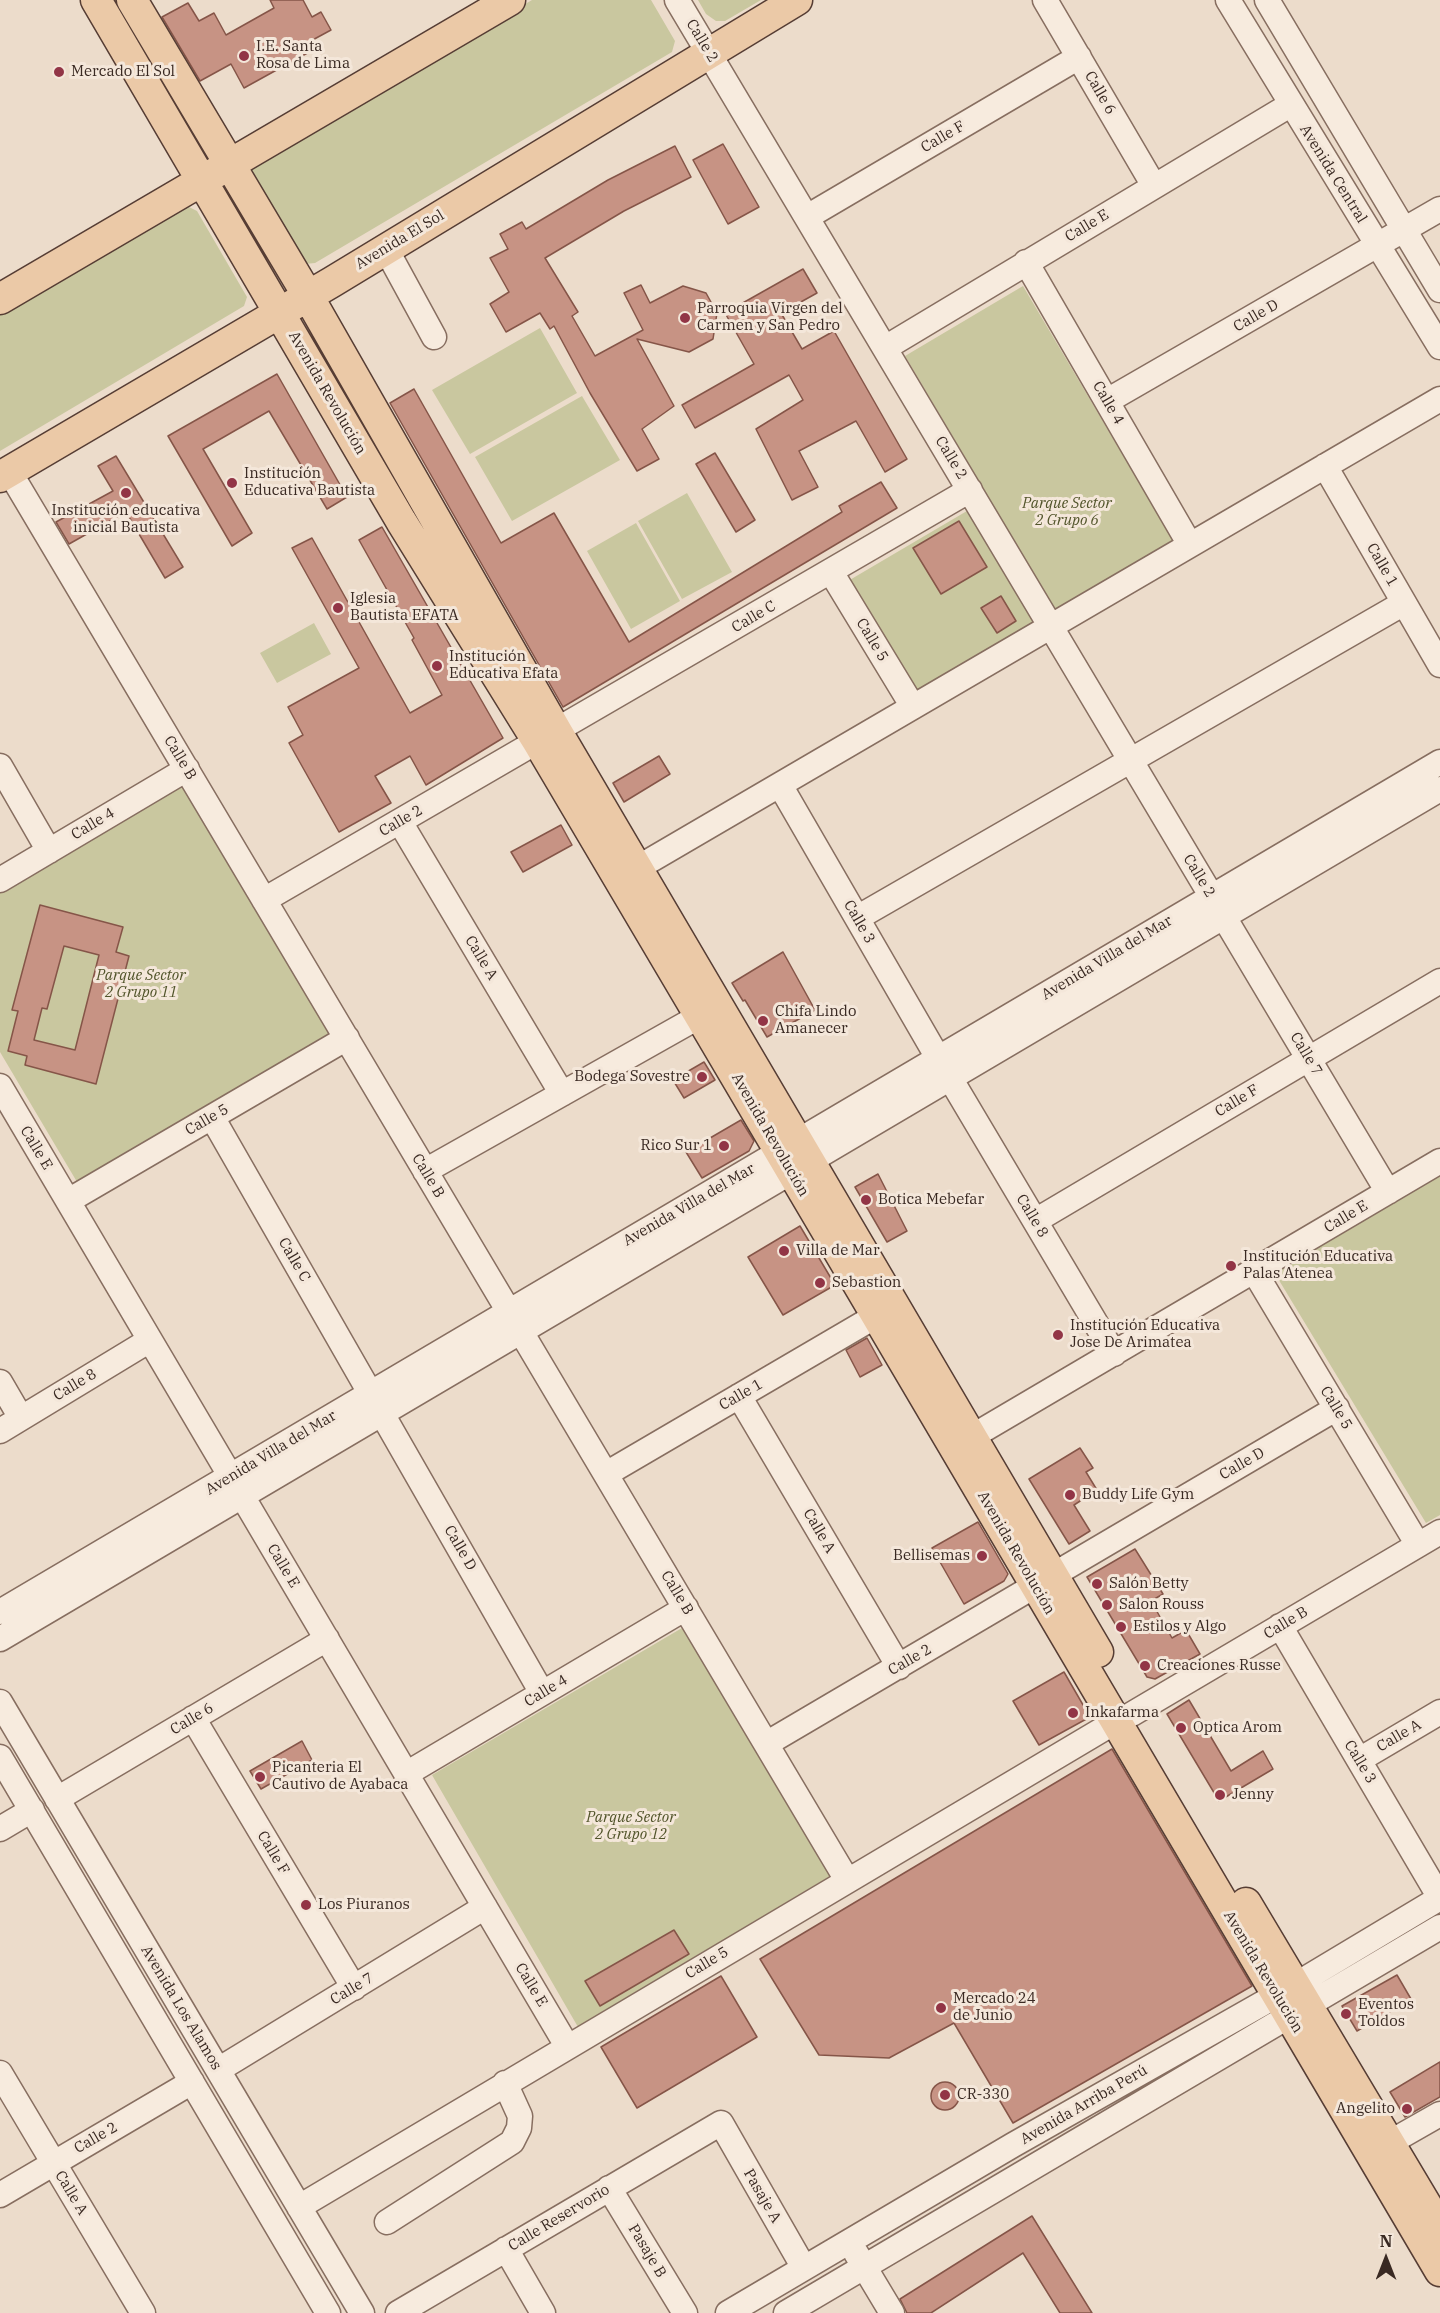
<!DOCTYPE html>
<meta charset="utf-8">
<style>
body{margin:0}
#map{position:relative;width:1440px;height:2313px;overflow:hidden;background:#ecdccb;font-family:"IBM Plex Serif",serif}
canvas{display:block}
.north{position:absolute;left:1356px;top:2229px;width:60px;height:60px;-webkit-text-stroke:4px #f4e7da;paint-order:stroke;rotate:0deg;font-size:16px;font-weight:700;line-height:24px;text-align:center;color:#392922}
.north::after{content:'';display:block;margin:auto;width:21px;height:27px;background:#392922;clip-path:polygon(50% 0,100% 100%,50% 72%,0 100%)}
</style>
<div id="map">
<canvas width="1440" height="2313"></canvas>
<div class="north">N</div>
</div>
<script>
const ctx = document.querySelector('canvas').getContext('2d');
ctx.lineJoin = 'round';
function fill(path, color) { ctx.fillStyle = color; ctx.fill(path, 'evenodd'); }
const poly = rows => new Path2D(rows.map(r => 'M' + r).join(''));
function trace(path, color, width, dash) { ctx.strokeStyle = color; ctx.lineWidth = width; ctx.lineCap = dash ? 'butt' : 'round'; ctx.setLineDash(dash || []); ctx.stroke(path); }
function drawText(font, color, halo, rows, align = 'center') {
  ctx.font = font + ' "IBM Plex Serif",serif'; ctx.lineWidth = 6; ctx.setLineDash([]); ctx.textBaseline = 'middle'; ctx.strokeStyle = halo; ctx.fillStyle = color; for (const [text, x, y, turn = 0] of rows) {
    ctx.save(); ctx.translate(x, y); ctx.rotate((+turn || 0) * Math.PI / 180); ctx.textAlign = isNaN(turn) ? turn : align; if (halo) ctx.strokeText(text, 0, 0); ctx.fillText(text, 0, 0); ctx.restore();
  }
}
const green = poly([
 [532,0,651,0,675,41,672,52,315,263,305,264,248,171,255,164],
 [698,0,761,0,725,21,716,21,706,14],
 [187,206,197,211,247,297,244,306,0,451,0,315,175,211],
 [1023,286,1173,540,914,692,848,581,989,498,905,356],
 [540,328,577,393,470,454,432,390],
 [582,396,620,460,512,521,475,457],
 [687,493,732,572,682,599,638,521],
 [636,523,680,601,631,629,587,551],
 [314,623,331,654,277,683,260,653],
 [183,782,335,1034,80,1187,0,1052,0,889],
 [1440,1175,1440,1515,1426,1523,1274,1272],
 [682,1628,832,1875,578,2027,432,1775]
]);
const building = poly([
 [270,0,303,0,312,17,321,12,331,30,307,43,311,51,244,88,231,64,200,81,162,17,188,3,199,21,214,13,226,35,274,8,270,0],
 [723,144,759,207,728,224,693,160,723,144],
 [675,146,691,177,624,211,545,258,578,312,572,316,595,356,643,330,624,293,641,285,650,303,683,286,706,293,717,313,713,339,689,352,637,339,674,406,642,429,659,459,637,471,590,393,554,326,550,329,540,313,506,332,490,304,509,292,490,258,508,249,500,234,522,222,526,229,608,180,675,146],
 [803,269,817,293,781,313,802,349,834,331,907,459,885,472,856,421,799,451,818,487,792,500,756,429,803,400,789,375,695,428,682,405,754,364,725,313,803,269],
 [277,374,347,497,327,509,269,411,203,449,252,533,232,546,168,436,277,374],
 [414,389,501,543,554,513,629,642,842,512,839,506,881,482,897,508,563,707,390,403,414,389],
 [715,453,755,520,736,532,696,464,715,453],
 [116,456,183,567,165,578,126,512,69,544,56,522,113,491,98,466,116,456],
 [959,521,987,567,941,594,913,548,959,521],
 [382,527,503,738,426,785,410,756,375,776,391,803,339,832,289,743,303,735,288,707,359,668,292,548,312,538,410,713,442,695,412,640,414,638,359,540,382,527],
 [1001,596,1016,621,997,633,981,608,1001,596],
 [659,756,670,774,624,802,613,783,659,756],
 [561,825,572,845,523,872,511,852,561,825],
 [40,905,123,927,116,952,129,956,96,1084,25,1065,27,1056,8,1051,18,1011,12,1010,40,905],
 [64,946,99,955,75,1050,34,1040,42,1008,47,1009,64,946],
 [783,952,815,1010,767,1037,745,1000,743,1001,732,983,783,952],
 [704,1062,715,1080,684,1098,673,1080,704,1062],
 [741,1120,754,1141,749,1151,702,1178,686,1152,741,1120],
 [878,1174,907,1231,887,1242,855,1187,878,1174],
 [800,1226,835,1285,783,1315,748,1257,800,1226],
 [867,1338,882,1365,860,1377,846,1350,867,1338],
 [1080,1448,1093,1468,1086,1472,1097,1490,1074,1505,1090,1531,1069,1544,1029,1479,1080,1448],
 [978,1522,1008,1574,1004,1581,964,1604,932,1548,978,1522],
 [1135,1549,1163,1594,1151,1601,1172,1638,1186,1630,1200,1654,1155,1679,1147,1677,1087,1577,1135,1549],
 [1064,1672,1090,1717,1039,1745,1013,1701,1064,1672],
 [1189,1700,1231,1771,1263,1751,1273,1769,1219,1801,1167,1714,1189,1700],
 [302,1741,312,1760,261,1789,250,1771,302,1741],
 [1112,1749,1252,1986,1013,2123,954,2023,889,2058,819,2055,760,1959,1112,1749],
 [674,1930,689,1954,600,2006,585,1981,674,1930],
 [1397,1975,1411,1999,1357,2031,1342,2006,1397,1975],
 [721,1976,757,2037,637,2108,601,2047,721,1976],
 [1440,2062,1440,2097,1405,2117,1390,2092,1440,2062],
 '931 2096a14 14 0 1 1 28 0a14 14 0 1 1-28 0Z',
 [1032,2216,1092,2313,1060,2313,1023,2253,931,2313,907,2313,900,2299,1032,2216]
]);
const minor = poly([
 [677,0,1388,1192],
 [1045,0,1154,186],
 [1228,0,1440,347],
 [1267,0,1440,290],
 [807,217,1079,57],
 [386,249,434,337],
 [1026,262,1190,545],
 [885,348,1290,105],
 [1107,401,1440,209],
 [1325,466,1440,665],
 [9,471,847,1880],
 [831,572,913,707],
 [0,766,49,851],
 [780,785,938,1058],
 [400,822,562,1094],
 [639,867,1440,399],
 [0,880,187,769],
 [264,900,970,490],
 [857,918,1404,603],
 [950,1078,1114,1354],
 [0,1086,567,2046],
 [212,1117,542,1693],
 [425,1171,700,1016],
 [68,1201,347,1038],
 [1035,1221,1440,981],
 [1254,1271,1418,1545],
 [0,1382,21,1418],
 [739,1396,899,1667],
 [0,1431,150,1340],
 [973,1436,1440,1161],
 [606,1474,876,1316],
 [0,1612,1440,762],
 [1280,1626,1440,1898],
 [0,1639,1440,789],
 [0,1702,362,2313],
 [1132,1714,1440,1532],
 [193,1718,354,1988],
 [766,1744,1337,1408],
 [0,1757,328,2313],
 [1359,1760,1440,1712],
 [406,1774,686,1608],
 [57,1799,327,1639],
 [0,1829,32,1810],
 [218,2070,485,1907],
 [0,2073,143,2313],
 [1389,2143,1440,2114],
 [609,2188,685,2313],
 [0,2195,192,2082],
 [299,2207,1115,1722],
 [387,2222,512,2142,519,2128,520,2116,505,2083],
 [506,2249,543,2313],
 [856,2253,892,2313],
 [398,2313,721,2123,804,2268],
 [728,2313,1013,2145,1295,1985,1440,1898],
 [786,2313,1440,1927]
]);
const major = poly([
 [96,0,401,521,538,742,700,1016,1440,2271],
 [132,0,308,296,557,732,1098,1652],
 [0,299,510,0],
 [0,477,332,282,797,0],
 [1246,1903,1440,2228]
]);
const markers = [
 [244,56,6,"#923546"],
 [59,72,6,"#923546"],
 [685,318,6,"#923546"],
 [232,483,6,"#923546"],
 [126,493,6,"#923546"],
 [338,608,6,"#923546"],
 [437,666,6,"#923546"],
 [763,1021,6,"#923546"],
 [702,1077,6,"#923546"],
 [724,1146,6,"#923546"],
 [866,1200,6,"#923546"],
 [784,1251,6,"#923546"],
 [1231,1266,6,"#923546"],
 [820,1283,6,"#923546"],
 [1058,1335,6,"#923546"],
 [1070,1495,6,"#923546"],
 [982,1556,6,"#923546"],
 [1097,1584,6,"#923546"],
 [1107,1605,6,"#923546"],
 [1121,1627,6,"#923546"],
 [1145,1666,6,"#923546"],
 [1073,1713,6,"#923546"],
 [1181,1728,6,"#923546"],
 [260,1777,6,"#923546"],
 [1220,1795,6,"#923546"],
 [306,1905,6,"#923546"],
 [941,2008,6,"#923546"],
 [1346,2014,6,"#923546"],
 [945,2095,6,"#923546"],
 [1407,2109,6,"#923546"]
];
const streetNames = [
 ["Calle 2",702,41,59],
 ["Calle 6",1100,93,60],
 ["Calle F",943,137,-30],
 ["Avenida Central",1333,174,58],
 ["Calle E",1087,226,-31],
 ["Avenida El Sol",400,240,-31],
 ["Calle D",1256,316,-30],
 ["Avenida Revolución",327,393,60],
 ["Calle 4",1108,403,60],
 ["Calle 2",951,458,59],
 ["Calle 1",1382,565,60],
 ["Calle C",754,617,-30],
 ["Calle 5",872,640,59],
 ["Calle B",180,758,59],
 ["Calle 2",401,821,-30],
 ["Calle 4",93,824,-31],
 ["Calle 2",1199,876,59],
 ["Calle 3",859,922,60],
 ["Calle A",481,958,59],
 ["Avenida Villa del Mar",1107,958,-31],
 ["Calle 7",1306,1054,59],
 ["Calle F",1237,1101,-31],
 ["Calle 5",207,1120,-30],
 ["Avenida Revolución",770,1135,60],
 ["Calle E",36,1148,59],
 ["Calle B",428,1176,59],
 ["Avenida Villa del Mar",689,1205,-30],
 ["Calle 8",1032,1216,59],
 ["Calle E",1346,1217,-31],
 ["Calle C",294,1260,60],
 ["Calle 8",75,1385,-31],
 ["Calle 1",741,1395,-30],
 ["Calle 5",1336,1408,59],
 ["Avenida Villa del Mar",271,1453,-31],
 ["Calle D",1242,1464,-30],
 ["Calle A",819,1531,60],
 ["Calle D",460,1548,60],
 ["Avenida Revolución",1016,1553,60],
 ["Calle E",283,1566,59],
 ["Calle B",677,1593,59],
 ["Calle B",1286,1623,-31],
 ["Calle 2",910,1660,-30],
 ["Calle 4",546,1691,-31],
 ["Calle 6",192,1719,-31],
 ["Calle A",1399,1736,-30],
 ["Calle 3",1360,1762,59],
 ["Calle F",273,1853,59],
 ["Calle 5",707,1963,-31],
 ["Avenida Revolución",1263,1972,59],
 ["Calle E",531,1985,59],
 ["Calle 7",352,1989,-31],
 ["Avenida Los Alamos",181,2008,59],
 ["Avenida Arriba Perú",1084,2105,-30],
 ["Calle 2",96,2138,-30],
 ["Calle A",71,2193,59],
 ["Pasaje A",762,2196,60],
 ["Calle Reservorio",559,2218,-31],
 ["Pasaje B",647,2251,59]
];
const poiNames = [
 ["I.E. Santa",256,47],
 ["Rosa de Lima",256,64],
 ["Mercado El Sol",71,72],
 ["Parroquia Virgen del",697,309],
 ["Carmen y San Pedro",697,326],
 ["Institución",244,474],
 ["Educativa Bautista",244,491],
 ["Institución educativa",126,511,"center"],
 ["inicial Bautista",126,528,"center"],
 ["Iglesia",350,599],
 ["Bautista EFATA",350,616],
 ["Institución",449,657],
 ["Educativa Efata",449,674],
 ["Chifa Lindo",775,1012],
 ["Amanecer",775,1029],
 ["Bodega Sovestre",690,1077,"right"],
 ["Rico Sur 1",712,1146,"right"],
 ["Botica Mebefar",878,1200],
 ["Villa de Mar",796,1251],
 ["Institución Educativa",1243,1257],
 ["Palas Atenea",1243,1274],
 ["Sebastion",832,1283],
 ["Institución Educativa",1070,1326],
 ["Jose De Arimatea",1070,1343],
 ["Buddy Life Gym",1082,1495],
 ["Bellisemas",970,1556,"right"],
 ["Salón Betty",1109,1584],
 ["Salon Rouss",1119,1605],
 ["Estilos y Algo",1133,1627],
 ["Creaciones Russe",1157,1666],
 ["Inkafarma",1085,1713],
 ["Optica Arom",1193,1728],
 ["Picanteria El",272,1768],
 ["Cautivo de Ayabaca",272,1785],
 ["Jenny",1232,1795],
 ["Los Piuranos",318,1905],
 ["Mercado 24",953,1999],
 ["de Junio",953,2016],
 ["Eventos",1358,2005],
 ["Toldos",1358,2022],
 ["CR-330",957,2095],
 ["Angelito",1395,2109,"right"]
];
const parkNames = [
 ["Parque Sector",1067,504],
 ["2 Grupo 6",1067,521],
 ["Parque Sector",141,976],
 ["2 Grupo 11",141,993],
 ["Parque Sector",631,1818],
 ["2 Grupo 12",631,1835]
];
fill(green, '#c9c79f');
fill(building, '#c79384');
trace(building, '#855548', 1.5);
trace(minor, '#876e60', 27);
trace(major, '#563d34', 33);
trace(minor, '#f7ebde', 24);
trace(major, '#ebc9a7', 30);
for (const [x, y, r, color] of markers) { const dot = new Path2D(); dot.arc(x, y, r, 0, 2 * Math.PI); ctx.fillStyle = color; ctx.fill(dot); trace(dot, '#f4e7da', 2); }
drawText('15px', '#392922', '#f4e7da', streetNames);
drawText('15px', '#392922', '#f4e7da', poiNames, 'left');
drawText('italic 15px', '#51542a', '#f4e7da', parkNames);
</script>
